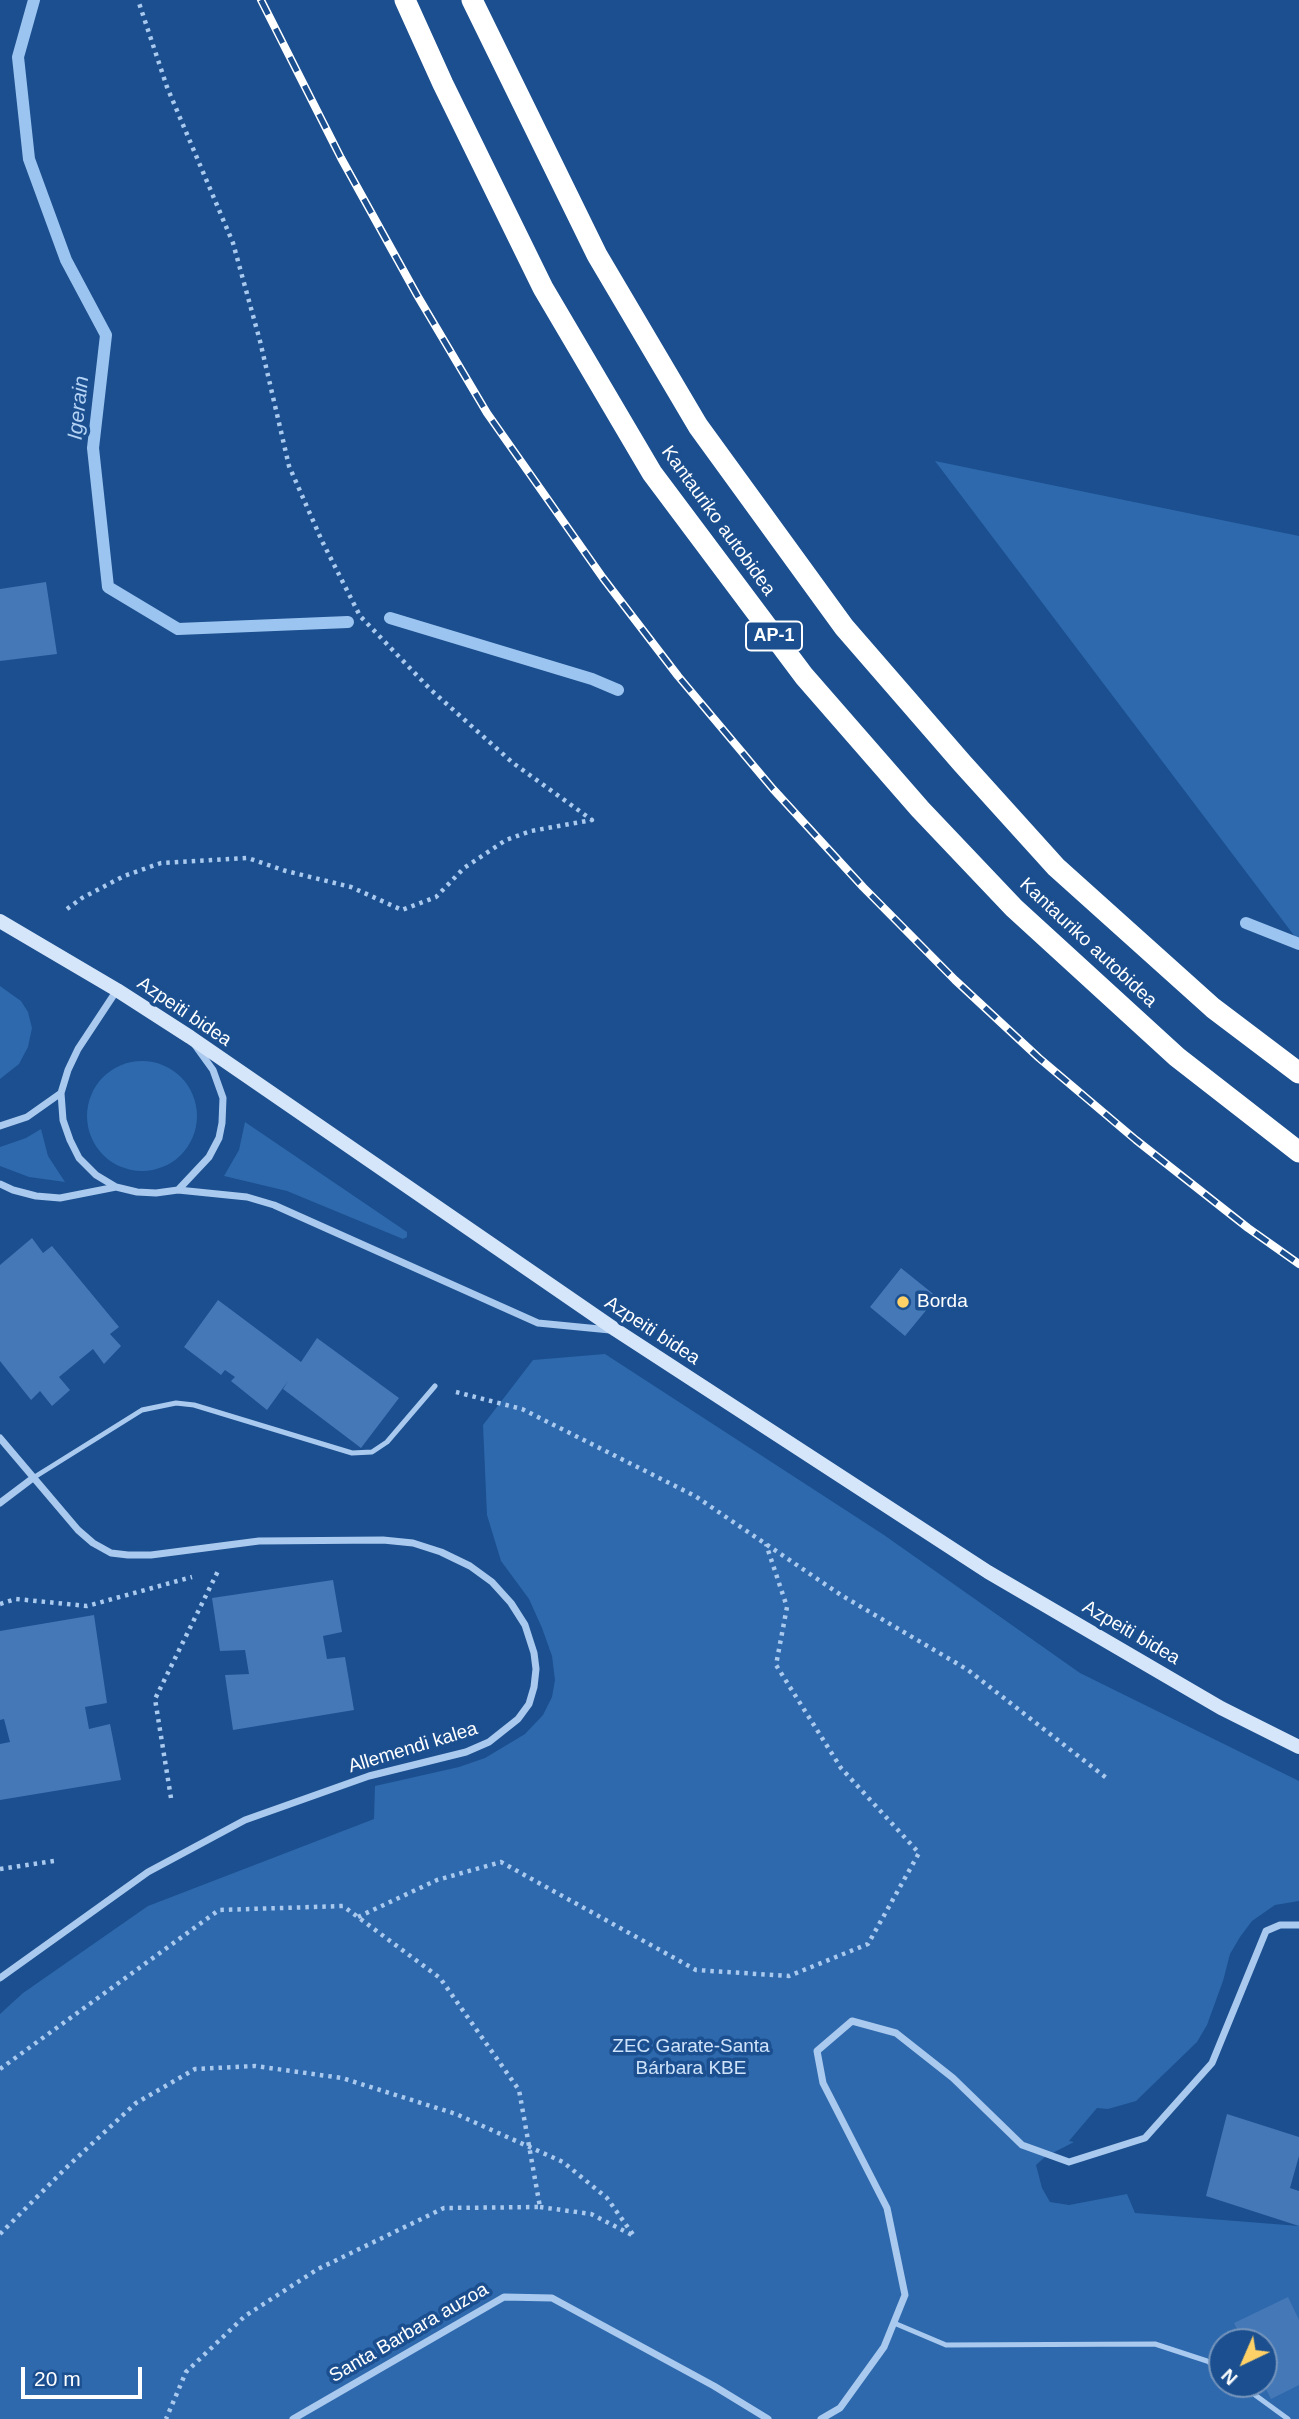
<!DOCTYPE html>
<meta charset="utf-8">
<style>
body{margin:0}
#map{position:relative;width:1299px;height:2419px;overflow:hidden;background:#1b4f8f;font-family:Helvetica,sans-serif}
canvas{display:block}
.north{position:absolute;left:1208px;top:2328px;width:70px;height:70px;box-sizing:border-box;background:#1b4f8f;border:2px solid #7695bc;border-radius:50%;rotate:224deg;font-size:19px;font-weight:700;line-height:28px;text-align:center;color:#fff}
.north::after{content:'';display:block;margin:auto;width:24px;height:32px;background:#ffd166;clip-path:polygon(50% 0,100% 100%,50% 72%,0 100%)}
.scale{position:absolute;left:21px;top:2367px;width:121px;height:32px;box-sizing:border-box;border:4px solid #fff;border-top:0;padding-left:9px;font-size:21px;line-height:24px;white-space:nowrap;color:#fff;-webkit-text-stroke:5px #1b4f8f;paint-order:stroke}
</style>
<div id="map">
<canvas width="1299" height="2419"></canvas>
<div class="north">N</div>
<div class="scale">20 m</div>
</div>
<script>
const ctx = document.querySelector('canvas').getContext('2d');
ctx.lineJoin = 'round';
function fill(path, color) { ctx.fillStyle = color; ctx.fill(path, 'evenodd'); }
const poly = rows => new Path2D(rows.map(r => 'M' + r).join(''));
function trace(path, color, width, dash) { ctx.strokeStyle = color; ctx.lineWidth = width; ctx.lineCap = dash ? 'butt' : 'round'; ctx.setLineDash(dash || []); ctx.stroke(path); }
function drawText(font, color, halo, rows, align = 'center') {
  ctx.font = font + ' Helvetica,sans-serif'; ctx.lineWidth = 7; ctx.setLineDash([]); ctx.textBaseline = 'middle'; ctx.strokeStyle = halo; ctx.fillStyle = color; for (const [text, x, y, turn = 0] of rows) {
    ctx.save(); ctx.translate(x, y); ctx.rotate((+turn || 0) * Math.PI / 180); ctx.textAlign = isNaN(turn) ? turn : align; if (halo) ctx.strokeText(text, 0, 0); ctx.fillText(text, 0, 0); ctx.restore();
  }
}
const green = poly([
 [935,461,1299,536,1299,942],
 [0,986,21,1001,28,1012,32,1028,28,1047,19,1064,0,1079],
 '87 1116a55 55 0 1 1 110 0a55 55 0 1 1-110 0Z',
 [245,1122,407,1232,407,1237,403,1239,287,1191,224,1176,239,1150],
 [41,1129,48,1156,65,1182,29,1177,0,1166,0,1147,26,1138],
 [605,1354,884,1535,1080,1673,1299,1781,1299,1901,1275,1905,1252,1921,1240,1937,1230,1954,1223,1981,1207,2025,1197,2042,1136,2101,1108,2109,1097,2108,1069,2141,1074,2142,1045,2157,1036,2165,1042,2188,1050,2202,1069,2205,1127,2194,1135,2213,1299,2226,1299,2419,0,2419,0,2014,23,1993,148,1906,374,1819,375,1786,459,1767,485,1758,525,1734,543,1715,552,1697,555,1680,552,1656,542,1628,529,1599,501,1561,487,1515,483,1425,533,1360],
 [1222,2342,1264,2342,1264,2384,1222,2384]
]);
const stream = poly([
 [34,0,18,57,29,159,66,260,106,335,93,448,108,587,178,629,348,622],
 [390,618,592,679,618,690],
 [1246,923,1299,944]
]);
const building = poly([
 [46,582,57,654,0,661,0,589],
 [32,1238,43,1253,52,1246,119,1327,110,1334,121,1346,104,1364,93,1349,59,1377,70,1390,52,1406,40,1391,31,1400,0,1361,0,1265],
 [901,1268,937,1297,905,1336,870,1307],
 [218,1300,301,1362,317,1338,399,1398,361,1448,283,1389,288,1381,267,1410,231,1381,235,1377,225,1370,221,1375,184,1347],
 [333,1580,342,1632,323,1636,327,1659,345,1657,354,1710,233,1730,225,1675,249,1674,245,1650,220,1651,212,1598],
 [94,1615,107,1703,85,1707,89,1729,110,1724,121,1780,0,1800,0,1744,10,1742,4,1719,0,1720,0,1631],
 [1227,2114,1299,2137,1299,2156,1290,2188,1299,2191,1299,2226,1206,2196],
 [1288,2297,1299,2320,1299,2385,1271,2399,1264,2385,1264,2342,1243,2342,1234,2323]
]);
const path = poly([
 [67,909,82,898,124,876,161,863,248,858,286,871,351,887,402,910,436,897,464,868,506,840,531,831,592,820,513,763,431,690,360,616,322,541,289,466,260,341,233,243,167,87,138,0],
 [456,1392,522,1409,695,1496,841,1595,968,1670,1109,1780],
 [0,1604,16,1599,87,1606,192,1577],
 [171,1798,155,1699,219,1569],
 [0,1869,54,1861],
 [358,1917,437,1880,501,1862,696,1970,789,1976,868,1944,919,1853,841,1768,776,1665,787,1607,766,1544],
 [0,2069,219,1910,343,1906,440,1978,519,2090,540,2207,444,2208,318,2269,245,2316,186,2372,166,2419],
 [0,2234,68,2166,136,2103,195,2069,255,2066,342,2078,456,2114,563,2162,607,2198,634,2236,591,2214,540,2207]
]);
const lane = poly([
 [33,1478,142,1410,176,1403,194,1405,352,1453,372,1452,387,1442,435,1386],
 [894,2323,946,2345,1155,2344,1207,2361,1222,2371],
 [1240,2384,1288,2419]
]);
const street = poly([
 [117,990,78,1049,68,1070,61,1093,63,1120,70,1140,79,1158,96,1175,116,1187,137,1192,156,1193,178,1190,247,1197,274,1205,538,1323,610,1330],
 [0,1126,27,1117,61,1093],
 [0,1184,13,1190,36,1196,60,1198,116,1187],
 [178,1190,209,1157,219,1138,222,1123,223,1098,213,1070,195,1045],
 [0,1438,78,1530,93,1543,111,1553,128,1555,151,1555,259,1541,383,1540,413,1543,441,1552,470,1566,492,1582,511,1603,525,1625,534,1653,536,1669,534,1687,529,1704,518,1719,489,1742,466,1752,369,1776,245,1820,148,1872,0,1978],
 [0,1503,33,1478],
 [293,2419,504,2297,552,2298,714,2386,768,2419],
 [821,2419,840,2408,884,2347,905,2295,887,2208,823,2083,817,2051,852,2021,896,2033,953,2078,1022,2145,1069,2162,1145,2138,1212,2063,1266,1931,1280,1925,1299,1925]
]);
const secondary = poly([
 [0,921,117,990,190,1037,616,1330,988,1572,1221,1708,1299,1747]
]);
const highway = poly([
 [405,0,443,84,543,288,652,473,804,676,920,809,1014,908,1177,1057,1299,1152],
 [472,0,597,255,698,426,844,627,962,763,1056,867,1213,1008,1299,1073]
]);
const rail = poly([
 [261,0,341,158,417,295,487,413,603,578,678,676,773,789,863,887,955,980,1039,1058,1136,1140,1248,1228,1299,1264]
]);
const markers = [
 [903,1302,7,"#ffd166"]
];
const shields = [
 [774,636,56]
];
const shieldNames = [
 ["AP-1",774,636]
];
const streetNames = [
 ["Kantauriko autobidea",718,521,54],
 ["Kantauriko autobidea",1088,943,43],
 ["Azpeiti bidea",184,1012,34],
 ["Azpeiti bidea",652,1331,33],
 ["Azpeiti bidea",1131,1633,30],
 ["Allemendi kalea",413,1748,-17],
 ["Santa Barbara auzoa",409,2333,-30]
];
const poiNames = [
 ["Borda",917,1302]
];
const parkNames = [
 ["ZEC Garate-Santa",691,2047],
 ["Bárbara KBE",691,2069]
];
const waterNames = [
 ["Igerain",79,408,-84]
];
fill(green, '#2e69ad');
trace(stream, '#9cc4f0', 12);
fill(building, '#4478b7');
trace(path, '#a9c9ee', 4.5, [3.5, 5]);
trace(lane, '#a9c9ee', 5);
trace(street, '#a9c9ee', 7);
trace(secondary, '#d6e6fa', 14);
trace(highway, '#fff', 21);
trace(rail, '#fff', 8);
trace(rail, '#1b4f8f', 5, [16]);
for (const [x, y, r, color] of markers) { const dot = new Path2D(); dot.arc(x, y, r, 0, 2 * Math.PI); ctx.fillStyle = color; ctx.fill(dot); trace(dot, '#1b4f8f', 2.5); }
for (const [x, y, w] of shields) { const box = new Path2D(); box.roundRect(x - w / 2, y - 14.5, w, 29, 5); ctx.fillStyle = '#1b4f8f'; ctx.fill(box); trace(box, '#fff', 2); }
drawText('bold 18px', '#fff', null, shieldNames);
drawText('19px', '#fff', '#1b4f8f', streetNames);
drawText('19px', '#fff', '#1b4f8f', poiNames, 'left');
drawText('19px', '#cfe3fa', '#1b4f8f', parkNames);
drawText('italic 21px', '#b5d3f5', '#1b4f8f', waterNames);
</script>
